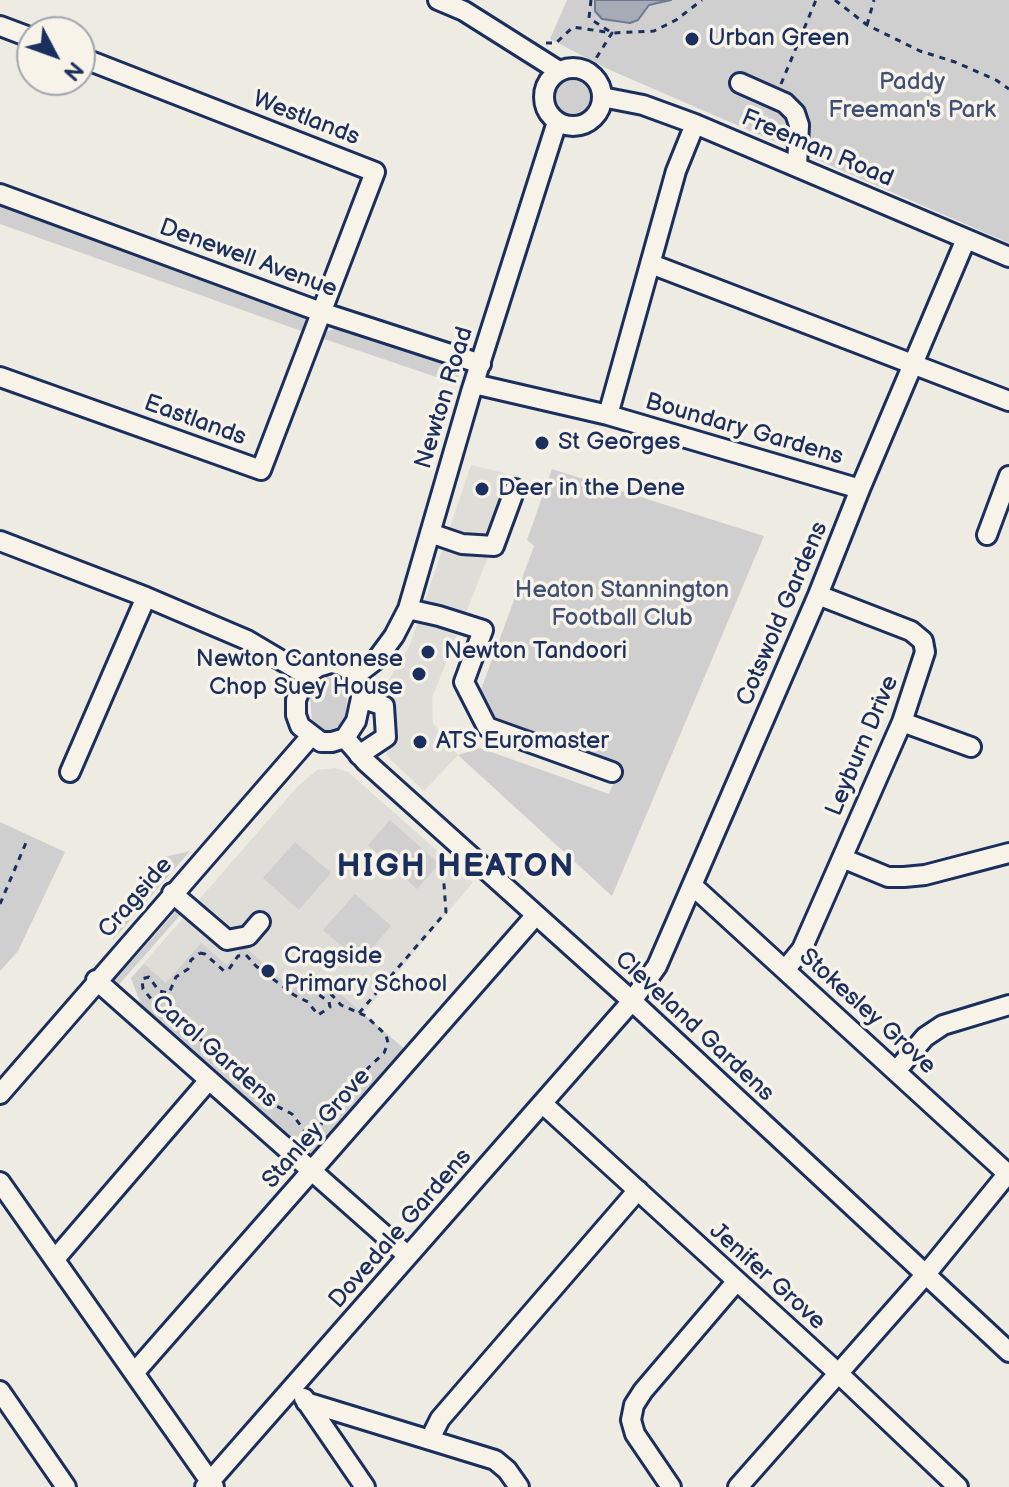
<!DOCTYPE html>
<style>
body{margin:0}
#map{position:relative;width:1009px;height:1487px;overflow:hidden;background:#eeebe2;font-family:"Balsamiq Sans",sans-serif}
canvas{display:block}
.north{position:absolute;left:16px;top:16px;width:80px;height:80px;box-sizing:border-box;background:#f7f3e8;border:2px solid #9fa5b1;border-radius:50%;rotate:131deg;font-size:22px;font-weight:700;line-height:32px;text-align:center;color:#1b2f5e}
.north::after{content:'';display:block;margin:auto;width:28px;height:36px;background:#1b2f5e;clip-path:polygon(50% 0,100% 100%,50% 72%,0 100%)}
</style>
<div id="map">
<canvas width="1009" height="1487"></canvas>
<div class="north">N</div>
</div>
<script>
const ctx = document.querySelector('canvas').getContext('2d');
ctx.lineJoin = 'round';
function fill(path, color) { ctx.fillStyle = color; ctx.fill(path, 'evenodd'); }
const poly = rows => new Path2D(rows.map(r => 'M' + r).join(''));
function trace(path, color, width, dash) { ctx.strokeStyle = color; ctx.lineWidth = width; ctx.lineCap = dash ? 'butt' : 'round'; ctx.setLineDash(dash || []); ctx.stroke(path); }
function drawText(font, color, halo, rows, align = 'center') {
  ctx.font = font + ' "Balsamiq Sans",sans-serif'; ctx.lineWidth = 7; ctx.setLineDash([]); ctx.textBaseline = 'middle'; ctx.strokeStyle = halo; ctx.fillStyle = color; for (const [text, x, y, turn = 0] of rows) {
    ctx.save(); ctx.translate(x, y); ctx.rotate((+turn || 0) * Math.PI / 180); ctx.textAlign = isNaN(turn) ? turn : align; if (halo) ctx.strokeText(text, 0, 0); ctx.fillText(text, 0, 0); ctx.restore();
  }
}
const built = poly([
 [471,465,520,477,432,698,433,723,458,755,424,791,390,759,376,735,374,711,381,693,410,645],
 [335,768,348,772,473,882,364,1013,131,978,297,787,317,770]
]);
const green = poly([
 [567,0,1009,0,1009,243,610,70,550,39],
 '553 96a20 20 0 1 1 40 0a20 20 0 1 1-40 0Z',
 [0,203,304,315,308,324,307,333,0,224],
 [341,327,455,366,459,374,457,384,321,338,328,331],
 [552,469,764,536,612,896,458,755,480,748,609,794,621,764,482,712,476,703,534,546,527,540],
 [327,677,340,680,348,693,344,724,334,732,326,733,321,731,312,723,310,695,315,683],
 [390,820,439,864,417,889,368,845],
 [0,822,65,852,18,951,0,971],
 [295,842,331,873,299,910,263,878],
 [190,851,113,940,116,912,164,857],
 [355,894,391,926,360,962,323,930],
 [177,910,182,913,116,988,114,976,117,971,128,958,132,961],
 [201,943,227,965,244,946,293,990,311,969,407,1051,312,1163,145,1015,131,978,144,964,166,983]
]);
const water = poly([
 [595,0,671,0,649,5,638,20,630,23,602,19,595,11,595,0]
]);
const path = poly([
 [591,0,589,18,612,33,654,31,676,20,702,0],
 [835,0,867,25,920,51,955,62,996,80,1009,89],
 [867,25,874,0],
 [546,43,556,43,573,27,612,33,588,71],
 [781,84,816,0],
 [0,904,28,838],
 [200,953,205,954,224,971,229,969,238,956,246,955,256,966,294,995,308,1002,318,1015,330,1007,329,1002,311,989,314,980,319,981,341,1005,366,1016,386,1035,388,1043,384,1053,368,1068,358,1086,337,1101,316,1132,307,1134,292,1114,269,1102,259,1084,253,1079,233,1073,215,1046,185,1033,175,1014,152,1000,143,989,142,979,149,977,159,991,169,993,176,977,188,969,191,960,200,953],
 [359,1013,446,912,443,871,453,861]
]);
const minor = poly([
 [438,0,464,11,559,71],
 [0,26,32,38],
 '544 97a29 29 0 1 1 58 0a29 29 0 1 1-58 0Z',
 [740,83,785,103,795,113,799,125,797,167],
 [602,97,643,105,695,124,1009,257],
 [0,194,321,312,481,364],
 [651,264,1009,401],
 [0,377,261,470,375,172,80,57],
 [474,384,608,415,860,489],
 [608,415,676,171,695,124],
 [430,533,462,544,494,546,515,489],
 [987,535,1009,476],
 [0,541,146,597,247,640,306,675],
 [408,609,439,616,483,630,464,682,487,727,612,772],
 [331,663,341,665,356,675,361,686,361,698,356,721,345,738,332,742,321,742,300,726,296,715,296,700,306,675,318,667,331,663],
 [356,675,377,659,394,636,408,609,471,392,557,122],
 [902,722,971,747],
 [345,738,366,762,632,1001,1009,1352],
 [359,755,386,737,384,706,361,698],
 [70,772,146,597],
 [842,858,888,877,904,877,925,875,1009,853],
 [693,886,1009,1175],
 [172,893,227,940,248,936,260,922],
 [785,970,802,949,902,722,925,652,923,641,911,631,818,595],
 [96,980,408,1256],
 [896,1071,925,1037,943,1025,1009,1005],
 [0,1094,311,736],
 [543,1104,838,1373,958,1487],
 [0,1182,214,1487],
 [55,1259,209,1080],
 [134,1373,536,915],
 [0,1391,66,1487],
 [304,1398,365,1487],
 [306,1402,495,1460,507,1470,519,1487],
 [430,1439,440,1419,638,1190],
 [205,1487,632,1001,657,966,818,595,860,489,966,239],
 [671,1487,635,1434,631,1420,634,1405,643,1391,736,1282],
 [738,1487,926,1274,1009,1172]
]);
const markers = [
 [692,39,8,"#1b2f5e"],
 [542,443,8,"#1b2f5e"],
 [482,489,8,"#1b2f5e"],
 [428,652,8,"#1b2f5e"],
 [419,674,8,"#1b2f5e"],
 [420,742,8,"#1b2f5e"],
 [268,971,8,"#1b2f5e"]
];
const poiNames = [
 ["Urban Green",708,39],
 ["St Georges",558,443],
 ["Deer in the Dene",498,489],
 ["Newton Tandoori",444,652],
 ["Newton Cantonese",403,660,"right"],
 ["Chop Suey House",403,688,"right"],
 ["ATS Euromaster",436,742],
 ["Cragside",284,957],
 ["Primary School",284,985]
];
const parkNames = [
 ["Paddy",912,83],
 ["Freeman's Park",912,111],
 ["Heaton Stannington",622,591],
 ["Football Club",622,619]
];
const streetNames = [
 ["Westlands",306,119,21],
 ["Freeman Road",817,149,23],
 ["Denewell Avenue",248,259,20],
 ["Newton Road",445,398,-73],
 ["Eastlands",195,421,20],
 ["Boundary Gardens",744,430,16],
 ["Cotswold Gardens",783,614,-67],
 ["Leyburn Drive",863,746,-67],
 ["Cragside",136,898,-49],
 ["Stokesley Grove",867,1012,42],
 ["Cleveland Gardens",694,1027,43],
 ["Carol Gardens",214,1052,41],
 ["Stanley Grove",317,1129,-49],
 ["Dovedale Gardens",401,1229,-49],
 ["Jenifer Grove",767,1277,42]
];
const districtNames = [
 ["HIGH HEATON",456,868]
];
fill(built, '#deddd8');
fill(green, '#cfcfcf');
fill(water, '#a6abb5');
trace(water, '#6e7992', 2);
trace(minor, '#1b2f5e', 24);
trace(path, '#1b2f5e', 3, [6, 6]);
trace(minor, '#f7f3e8', 18);
for (const [x, y, r, color] of markers) { const dot = new Path2D(); dot.arc(x, y, r, 0, 2 * Math.PI); ctx.fillStyle = color; ctx.fill(dot); trace(dot, '#f7f3e8', 3); }
drawText('24px', '#1b2f5e', '#f7f3e8', poiNames, 'left');
drawText('24px', '#3f4f75', '#f7f3e8', parkNames);
drawText('24px', '#1b2f5e', '#f7f3e8', streetNames);
ctx.letterSpacing = '2px';
drawText('bold 32px', '#1b2f5e', '#f7f3e8', districtNames);
ctx.letterSpacing = '0px';
</script>
